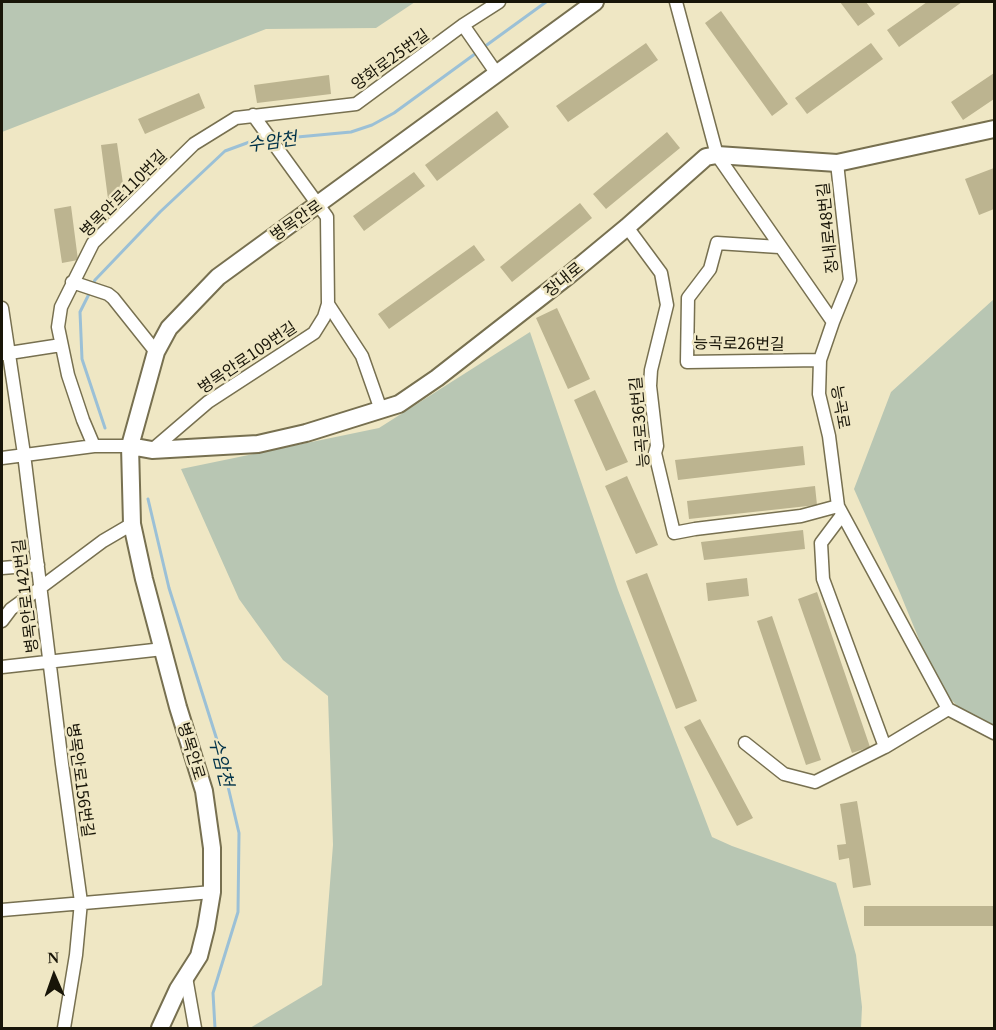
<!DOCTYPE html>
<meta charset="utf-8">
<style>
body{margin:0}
#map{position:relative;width:996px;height:1030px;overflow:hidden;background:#efe7c4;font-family:Georgia,serif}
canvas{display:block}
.frame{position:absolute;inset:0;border:3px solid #181508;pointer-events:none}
.north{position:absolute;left:24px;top:946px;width:60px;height:60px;-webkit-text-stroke:4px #efe7c4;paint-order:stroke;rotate:358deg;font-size:16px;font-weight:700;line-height:24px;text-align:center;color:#181508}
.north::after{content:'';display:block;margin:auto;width:21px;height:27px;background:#181508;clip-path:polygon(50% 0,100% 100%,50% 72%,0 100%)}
</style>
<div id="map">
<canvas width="996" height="1030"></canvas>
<div class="frame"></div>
<div class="north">N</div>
</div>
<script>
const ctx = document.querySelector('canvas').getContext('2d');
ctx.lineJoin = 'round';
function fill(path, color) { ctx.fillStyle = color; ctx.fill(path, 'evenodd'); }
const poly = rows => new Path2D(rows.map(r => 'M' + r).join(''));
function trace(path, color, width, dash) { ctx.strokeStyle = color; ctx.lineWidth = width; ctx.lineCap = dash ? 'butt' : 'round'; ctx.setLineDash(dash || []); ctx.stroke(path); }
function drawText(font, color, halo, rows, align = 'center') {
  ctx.font = font + ' Georgia,"Noto Sans KR",serif'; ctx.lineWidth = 5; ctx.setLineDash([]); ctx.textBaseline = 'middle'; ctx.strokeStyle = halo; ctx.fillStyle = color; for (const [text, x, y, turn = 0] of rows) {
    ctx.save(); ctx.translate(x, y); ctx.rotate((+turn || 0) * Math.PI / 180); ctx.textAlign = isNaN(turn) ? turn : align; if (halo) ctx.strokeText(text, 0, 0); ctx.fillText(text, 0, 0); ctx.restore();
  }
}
const green = poly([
 [2,2,415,2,376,28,266,29,2,132],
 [994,299,994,734,981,729,939,688,900,593,854,489,891,392],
 [530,332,618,590,712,837,732,846,836,883,856,955,862,1007,861,1028,250,1028,322,985,333,845,328,696,283,660,239,599,181,469,379,428]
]);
const stream = poly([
 [484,47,546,2],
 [276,139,351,132,372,125,394,113,479,51],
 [92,286,95,280,160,212,225,151,255,140,267,139],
 [90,292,80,312,82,359,105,428],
 [148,499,169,588,217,740,239,833,238,912,213,993,215,1028]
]);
const building = poly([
 [840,2,866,2,875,14,858,26],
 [927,2,962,2,899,47,887,30],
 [721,11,788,104,772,116,705,23],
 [646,43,658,60,568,122,556,106],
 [871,43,883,59,807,114,795,98],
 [994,73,994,99,963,120,951,102],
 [329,75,331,94,257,103,254,85],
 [199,93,205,108,145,134,138,119],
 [497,111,509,127,437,181,425,165],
 [667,132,680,148,606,209,593,194],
 [117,143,125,197,108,199,101,145],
 [994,168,994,209,979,215,965,179],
 [414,172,425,186,364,231,353,216],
 [580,203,592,218,512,282,500,267],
 [71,206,78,260,62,263,54,209],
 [474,245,485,260,389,329,378,314],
 [557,308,590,379,568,389,536,318],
 [595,390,628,462,606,471,574,400],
 [803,446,805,465,678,480,675,460],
 [627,476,658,545,636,554,605,486],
 [815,486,817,505,689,519,687,501],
 [803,530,805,549,704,560,701,542],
 [647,573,697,701,676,709,626,581],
 [747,578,749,596,708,601,706,583],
 [817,592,870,747,852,753,798,599],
 [772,616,821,760,806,765,757,621],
 [700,719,753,818,737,826,684,727],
 [857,801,871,885,853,888,849,858,839,860,837,845,846,844,840,804],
 [864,906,994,906,994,926,864,926]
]);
const street = poly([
 [676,2,717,155,833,322,820,360,819,394,829,436,838,506,948,709,994,733],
 [463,25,497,74],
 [627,227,661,273,667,305,651,370,650,386,657,446,655,453,674,533,695,529,801,516,838,506],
 [779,247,717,243,710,269,688,298,687,362,820,360],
 [72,282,108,294,113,298,156,352],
 [328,304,362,356,381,410],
 [2,308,24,454,62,764,81,902,76,955,64,1028],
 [833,322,850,280,837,163],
 [3,354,61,345],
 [94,446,83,420,68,375,58,327,61,307,93,243,194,144,236,118,356,104,463,25,499,2],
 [152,450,208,402,314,333,324,317,328,304,327,217,253,115],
 [2,458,94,446,130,446],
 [842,515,821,543,823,579,885,747],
 [2,568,38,565],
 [2,621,11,609,40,588,103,541,132,524],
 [2,667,163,649],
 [745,743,784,774,815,782,885,747,948,709],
 [2,910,212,892],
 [186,977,195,1028]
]);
const secondary = poly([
 [130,446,152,450,258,444,306,433,399,404,437,378,569,275,627,227,706,157,717,155,837,163,994,129],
 [160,1028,178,989,199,956,206,928,212,892,212,848,204,791,178,707,144,579,132,524,130,446,156,352,169,328,218,277,595,2]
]);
const streetNames = [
 ["양화로25번길",390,59,-36],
 ["병목안로110번길",123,193,-45],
 ["병목안로",296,220,-35],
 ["장내로48번길",827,228,-96],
 ["장내로",563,279,-39],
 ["능곡로26번길",739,343,1],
 ["병목안로109번길",247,357,-34],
 ["능곡로",841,407,80],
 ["능곡로36번길",639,422,-95],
 ["병목안로142번길",25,596,-97],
 ["병목안로",192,751,73],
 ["병목안로156번길",81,780,82]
];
const waterNames = [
 ["수암천",272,141,-8],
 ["수암천",222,762,76]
];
fill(green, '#b8c6b3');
trace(stream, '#9bc0d6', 3);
fill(building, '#bcb490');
trace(street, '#777050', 15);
trace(secondary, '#777050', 20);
trace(street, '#fff', 12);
trace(secondary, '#fff', 16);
drawText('16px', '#181508', '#efe7c4', streetNames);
drawText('italic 18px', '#003249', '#efe7c4', waterNames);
</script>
